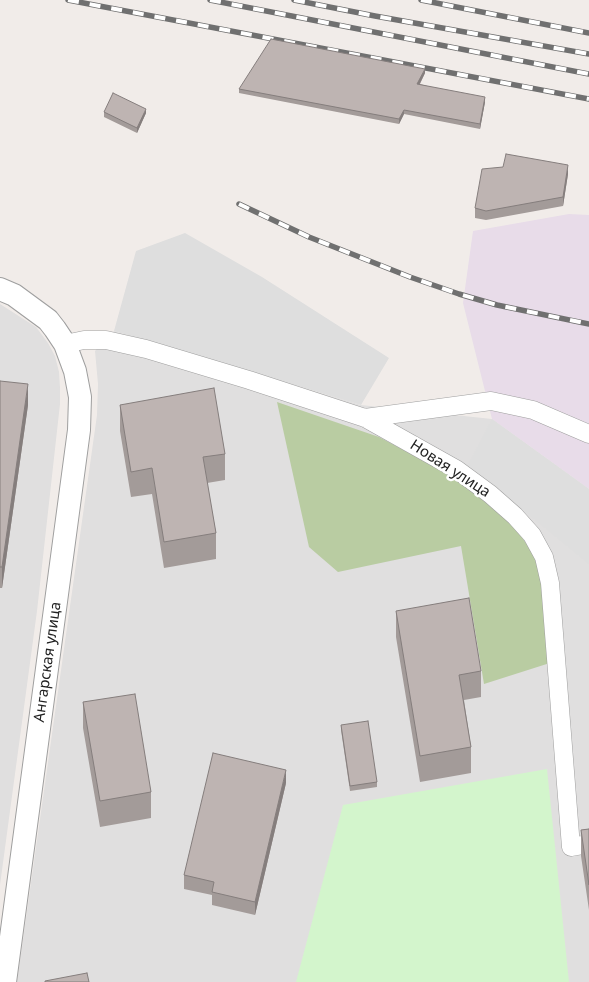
<!DOCTYPE html>
<meta charset="utf-8">
<style>
body{margin:0}
canvas{display:block;background:#f1ece9}
</style>
<canvas width="589" height="982"></canvas>
<script>
const ctx = document.querySelector('canvas').getContext('2d');
ctx.lineJoin = 'round';
function fill(path, color) { ctx.fillStyle = color; ctx.fill(path, 'evenodd'); }
const poly = rows => new Path2D(rows.map(r => 'M' + r).join(''));
function trace(path, color, width, dash) { ctx.strokeStyle = color; ctx.lineWidth = width; ctx.lineCap = dash ? 'butt' : 'round'; ctx.setLineDash(dash || []); ctx.stroke(path); }
function drawText(font, color, halo, rows, align = 'center') {
  ctx.font = font + ' "Noto Sans",sans-serif'; ctx.lineWidth = 5; ctx.setLineDash([]); ctx.textBaseline = 'middle'; ctx.strokeStyle = halo; ctx.fillStyle = color; for (const [text, x, y, turn = 0] of rows) {
    ctx.save(); ctx.translate(x, y); ctx.rotate((+turn || 0) * Math.PI / 180); ctx.textAlign = isNaN(turn) ? turn : align; if (halo) ctx.strokeText(text, 0, 0); ctx.fillText(text, 0, 0); ctx.restore();
  }
}
const residential = poly([
 [0,304,36,327,48,343,55,356,59,372,60,388,60,404,37,611,0,885],
 [114,331,361,405,492,419,589,489,589,982,17,982,97,415,98,384,95,351]
]);
const industrial = poly([
 [569,214,589,215,589,489,492,419,463,303,473,231]
]);
const forest = poly([
 [277,402,379,437,464,482,511,522,538,560,553,662,484,684,461,546,338,572,309,547]
]);
const park = poly([
 [547,769,569,982,296,982,343,805]
]);
const parking = poly([
 [185,233,262,277,389,358,361,405,114,331,136,251],
 [492,419,589,489,589,564,468,465]
]);
const minor = poly([
 [65,344,84,340,106,340,146,349,249,380,365,418,456,469,490,494,515,516,532,535,544,557,550,583,571,847,589,844],
 [365,418,491,401,533,410,589,434]
]);
const tertiary = poly([
 [0,289,14,295,48,320,55,329,65,344,75,371,80,397,79,430,5,982]
]);
const rail = poly([
 [68,0,589,99],
 [210,0,589,74],
 [294,0,375,16,589,54],
 [421,0,589,33],
 [239,204,309,237,410,277,459,294,497,305,589,324]
]);
const wall = poly([
 [425,73,420,84,485,102,480,129,404,114,399,124,239,93,239,89],
 [104,112,146,113,137,133,104,117],
 [568,174,563,206,486,220,475,218,475,208],
 [0,381,28,405,2,588,0,588],
 [120,405,225,454,225,480,207,483,216,533,216,559,164,568,152,494,131,497,120,431],
 [396,611,481,671,481,697,464,700,471,747,471,773,420,782,396,637],
 [83,702,151,792,151,818,100,827,83,728],
 [341,725,377,782,377,787,350,791,341,730],
 [286,783,255,915,212,905,212,895,184,889,184,875],
 [589,829,589,910,581,856,581,830]
]);
const shadedWall = poly([
 [425,69,425,73,417,89,417,84],
 [485,97,485,102,480,129,480,124],
 [146,109,146,113,137,133,137,128],
 [404,110,404,114,399,124,399,119],
 [568,165,568,174,563,206,563,197],
 [28,384,28,405,2,588,2,567],
 [286,770,286,783,255,915,255,902]
]);
const building = poly([
 [271,39,425,69,417,84,485,97,480,124,404,110,399,119,239,89,271,39],
 [113,93,146,109,137,128,104,112,113,93],
 [506,154,568,165,563,197,486,211,475,208,482,169,503,167,506,154],
 [0,381,28,384,2,567,0,567,0,381],
 [214,388,225,454,203,457,216,533,164,542,152,468,131,472,120,405,214,388],
 [469,598,481,671,459,675,471,747,420,756,396,611,469,598],
 [135,694,151,792,100,801,83,702,135,694],
 [368,721,377,782,350,786,341,725,368,721],
 [213,753,286,770,255,902,212,892,214,882,184,875,213,753],
 [589,829,589,885,581,830,589,829],
 [87,973,89,982,45,982,45,981,87,973]
]);
const streetNames = [
 ["Новая улица",450,469,33],
 ["Ангарская улица",48,662,-82]
];
fill(residential, '#e0dfdf');
fill(industrial, '#e8dce9');
fill(forest, '#b9cca2');
fill(park, '#d3f5cc');
fill(parking, '#dedede');
trace(minor, '#9f9f9f', 19);
trace(tertiary, '#9f9f9f', 24);
trace(minor, '#fff', 18);
trace(tertiary, '#fff', 22);
trace(rail, '#707070', 5.5);
trace(rail, '#fff', 4, [11]);
fill(wall, '#a39b99');
fill(shadedWall, '#857e7d');
fill(building, '#beb4b2');
trace(building, '#857e7d', 1);
drawText('15px', '#222', '#fff', streetNames);
</script>
